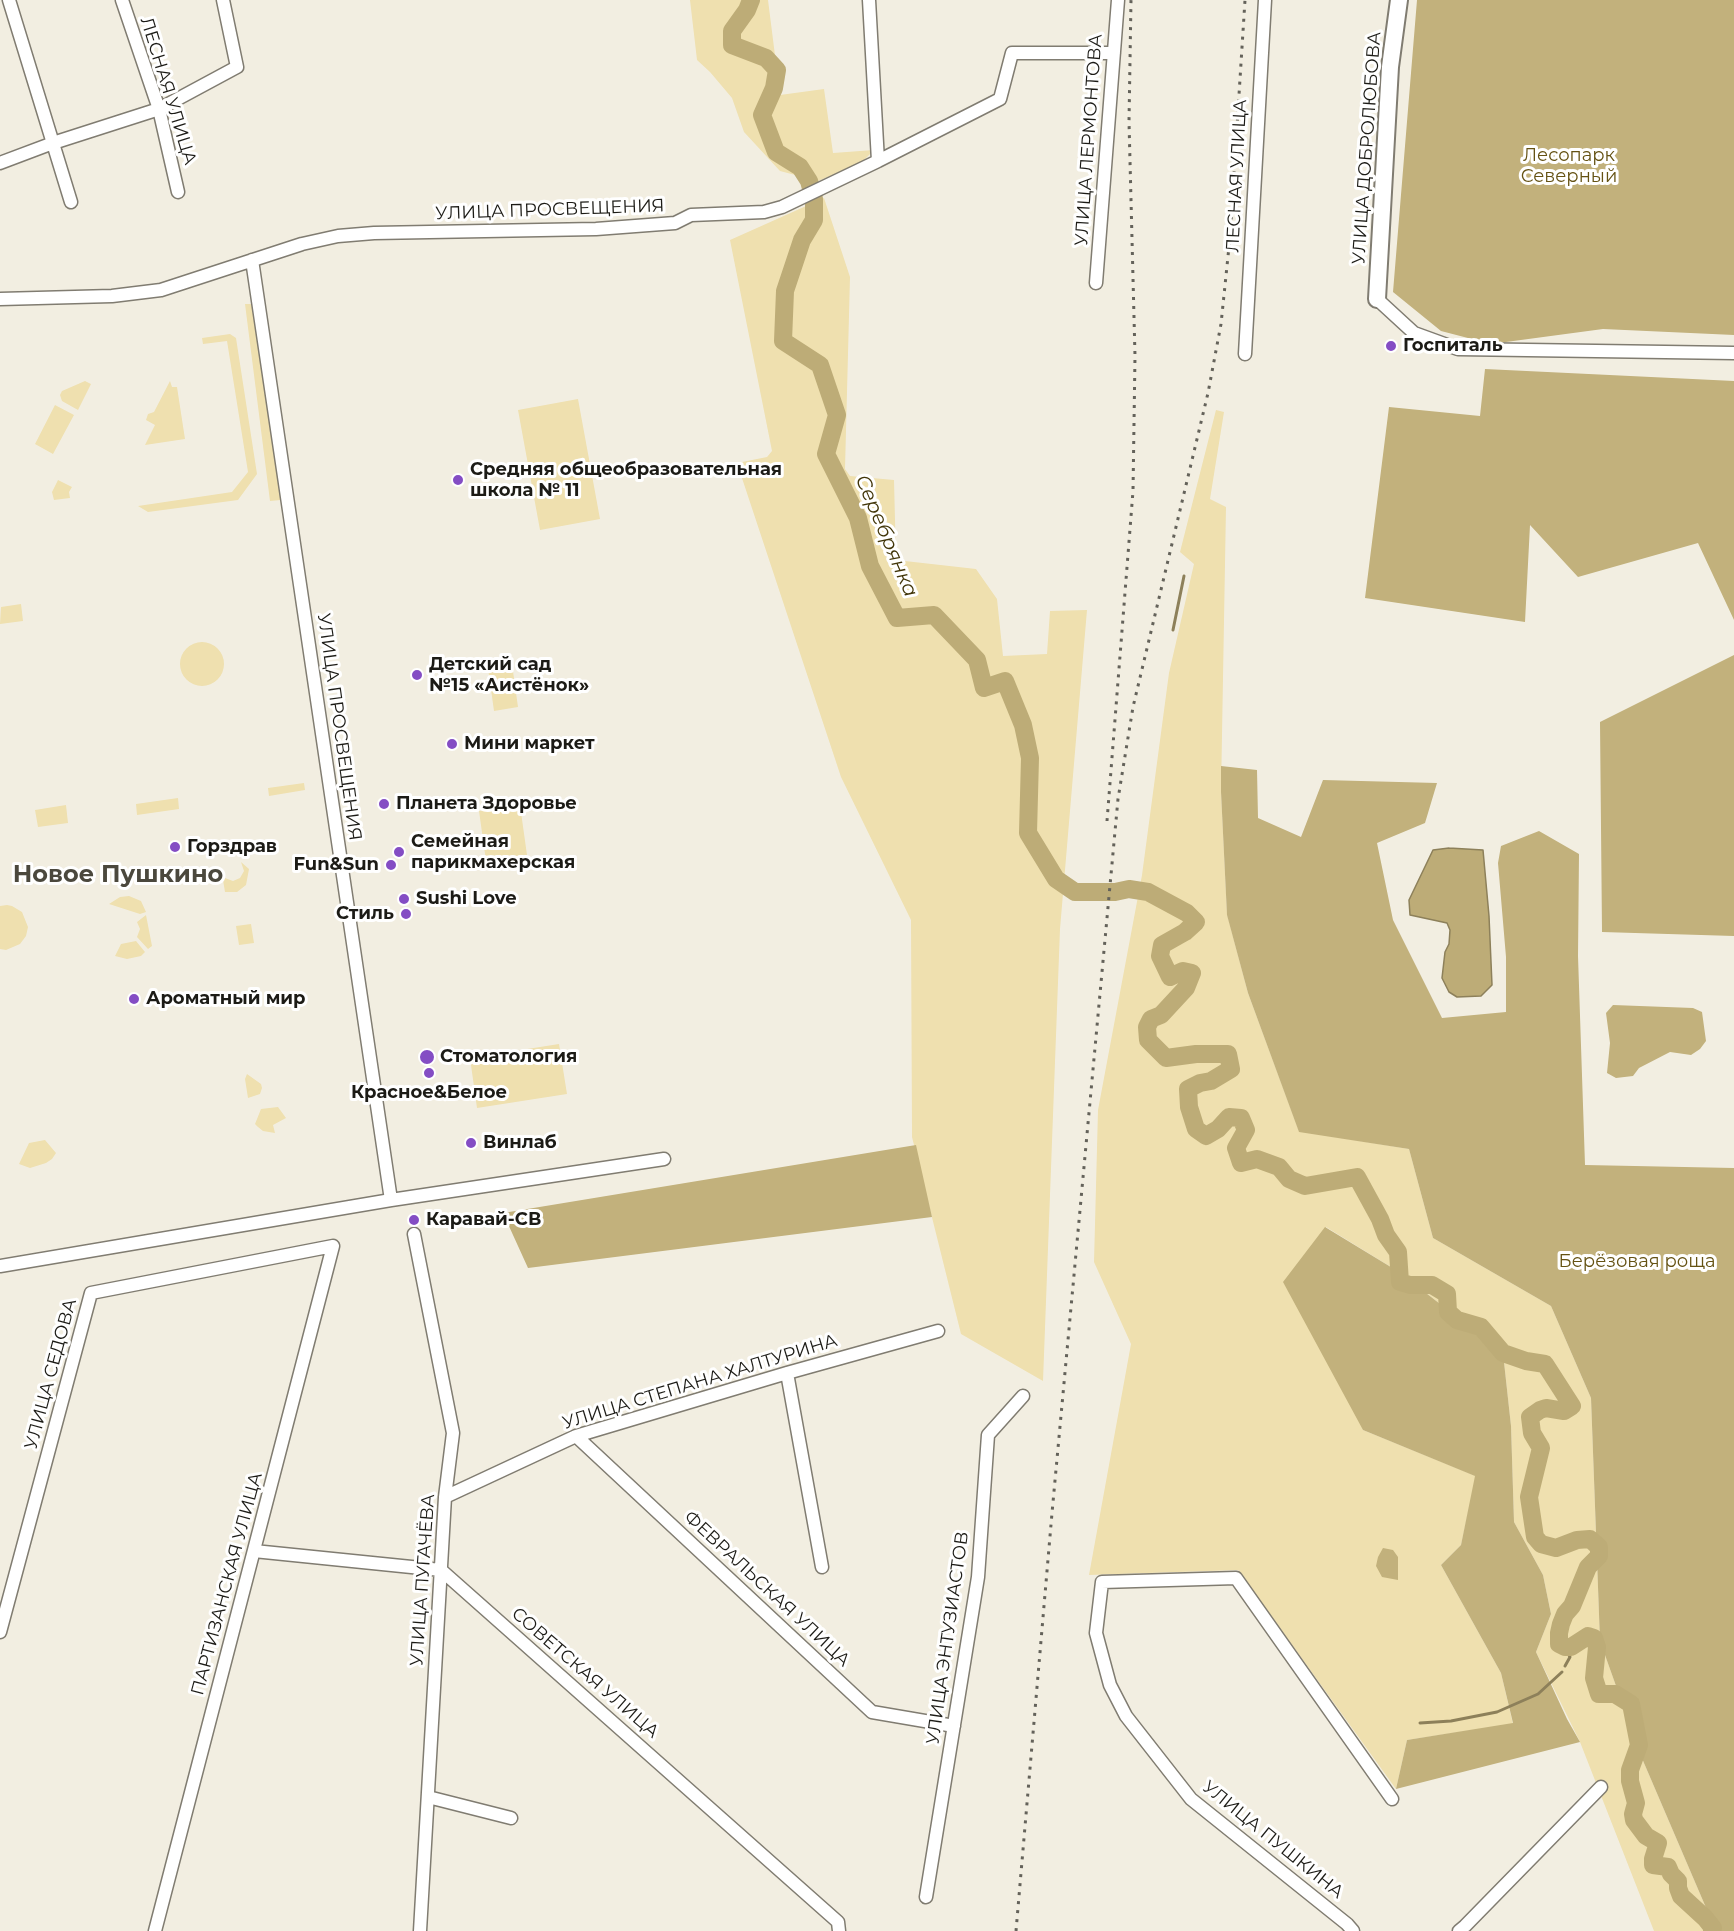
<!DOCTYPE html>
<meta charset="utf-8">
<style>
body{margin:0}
canvas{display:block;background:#f2eee1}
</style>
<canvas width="1734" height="1931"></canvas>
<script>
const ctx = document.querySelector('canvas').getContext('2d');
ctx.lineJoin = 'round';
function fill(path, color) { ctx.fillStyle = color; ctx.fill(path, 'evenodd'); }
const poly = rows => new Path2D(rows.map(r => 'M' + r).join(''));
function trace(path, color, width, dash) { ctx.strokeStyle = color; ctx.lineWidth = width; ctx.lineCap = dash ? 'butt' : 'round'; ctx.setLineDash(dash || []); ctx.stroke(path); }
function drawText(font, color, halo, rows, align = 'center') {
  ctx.font = font + ' Montserrat,sans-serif'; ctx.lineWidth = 6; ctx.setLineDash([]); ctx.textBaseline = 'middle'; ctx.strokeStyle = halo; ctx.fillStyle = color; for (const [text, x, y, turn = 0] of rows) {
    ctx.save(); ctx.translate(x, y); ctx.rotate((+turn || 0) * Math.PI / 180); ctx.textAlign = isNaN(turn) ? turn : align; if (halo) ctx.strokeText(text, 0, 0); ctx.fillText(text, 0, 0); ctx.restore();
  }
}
const green = poly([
 [690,0,768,0,780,95,824,89,833,153,874,150,861,163,818,181,780,171,744,132,732,98,710,72,697,60],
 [824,198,850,277,845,469,850,476,894,480,896,560,976,569,997,599,1003,656,1047,654,1050,611,1087,610,1060,929,1043,1381,961,1334,912,1137,911,920,841,777,737,463,767,457,772,451,730,240],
 [245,304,254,304,281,500,270,501],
 [230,334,236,338,257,474,238,500,148,512,138,506,232,492,248,472,227,341,203,344,202,338],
 [85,381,91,384,78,410,62,401,60,395,62,391],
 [170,381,172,387,177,387,185,439,145,445,155,425,146,420,148,414,154,412],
 [578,399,600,519,540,530,518,410],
 [55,405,74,415,53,454,35,444],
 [1216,410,1224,412,1210,499,1226,507,1221,792,1227,914,1248,993,1299,1131,1409,1149,1433,1238,1551,1306,1591,1398,1600,1641,1641,1756,1716,1931,1654,1931,1580,1742,1536,1652,1551,1614,1543,1575,1514,1522,1511,1426,1503,1353,1399,1272,1326,1227,1363,1430,1476,1476,1461,1545,1441,1565,1501,1673,1513,1724,1407,1740,1396,1789,1238,1570,1089,1575,1131,1344,1094,1262,1098,1110,1142,875,1169,673,1194,564,1180,552],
 [58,480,72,487,69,492,70,498,54,500,52,492],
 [21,604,23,621,0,624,1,607],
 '180 664a22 22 0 1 1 44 0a22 22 0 1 1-44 0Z',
 [511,657,518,707,494,711,487,661],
 [304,783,305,790,269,796,268,788],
 [178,798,179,809,137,815,136,804],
 [66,805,68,823,38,827,35,810],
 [520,805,527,855,486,861,479,811],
 [241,862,249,869,246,885,237,892,225,892,223,880,225,878,233,881,240,878,244,871],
 [129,896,141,901,146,912,140,914,109,904,120,897],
 [7,905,12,906,22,912,28,927,26,936,20,944,6,950,0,949,0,906],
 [146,915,152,946,148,949,137,937,140,929,137,922],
 [251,924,254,943,239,945,236,926],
 [136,941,145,952,141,956,127,959,115,956,121,944],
 [559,1044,567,1094,477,1108,470,1058],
 [247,1074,261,1084,262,1088,260,1094,248,1098,245,1079],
 [278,1107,286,1118,273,1125,275,1133,263,1131,258,1127,255,1124,261,1109],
 [45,1140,56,1153,52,1159,46,1163,30,1168,19,1164,29,1143]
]);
const forest = poly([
 [1417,0,1734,0,1734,335,1603,329,1491,344,1441,331,1393,292],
 [1485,369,1734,381,1734,620,1698,543,1578,577,1530,525,1525,622,1365,598,1389,407,1480,416],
 [1734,655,1734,936,1602,932,1600,722],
 [1221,766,1257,770,1258,818,1301,837,1323,780,1437,783,1425,823,1377,843,1393,920,1442,1018,1506,1012,1506,957,1498,863,1501,846,1539,831,1579,854,1578,956,1585,1165,1734,1168,1734,1931,1716,1931,1641,1756,1600,1641,1591,1398,1551,1306,1433,1238,1409,1149,1299,1132,1248,993,1227,915,1221,792],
 [1613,1005,1693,1008,1702,1012,1706,1041,1700,1049,1691,1055,1670,1052,1639,1068,1633,1076,1616,1078,1607,1073,1610,1043,1606,1013],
 [916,1145,932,1217,528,1268,503,1213],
 [1325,1227,1399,1272,1503,1353,1511,1426,1514,1522,1543,1575,1551,1614,1536,1652,1567,1719,1580,1742,1396,1789,1407,1740,1513,1723,1501,1673,1441,1565,1461,1545,1475,1476,1363,1430,1283,1282],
 [1383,1548,1393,1550,1398,1557,1398,1580,1382,1577,1376,1566,1378,1557]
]);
const water = poly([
 [1449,848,1483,850,1489,916,1492,985,1481,996,1457,997,1449,992,1442,978,1445,952,1449,944,1450,930,1447,923,1410,915,1409,900,1433,850,1449,848]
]);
const stream = poly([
 [1173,630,1184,576],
 [1565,1647,1570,1657,1565,1666],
 [1420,1723,1451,1721,1497,1712,1538,1694,1562,1672]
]);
const river = poly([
 [751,0,747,10,732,31,732,45,766,58,777,70,774,88,762,115,776,152,800,167,809,181,814,199,814,220,802,240,785,291,783,341,820,365,837,415,826,454,858,518,870,566,897,618,934,615,977,660,984,688,1005,681,1023,725,1030,758,1028,833,1056,879,1075,892,1115,892,1129,889,1148,892,1187,913,1196,922,1185,932,1162,945,1160,956,1170,977,1183,971,1192,973,1186,988,1161,1015,1151,1019,1147,1027,1148,1040,1166,1058,1196,1054,1228,1054,1231,1069,1211,1081,1200,1083,1188,1089,1189,1107,1196,1129,1206,1136,1218,1129,1229,1117,1241,1118,1246,1130,1236,1148,1241,1163,1257,1159,1279,1167,1289,1179,1305,1186,1357,1177,1380,1219,1386,1235,1398,1252,1400,1282,1410,1285,1432,1285,1447,1294,1448,1312,1457,1320,1481,1327,1503,1353,1526,1361,1545,1364,1572,1406,1564,1411,1546,1408,1540,1410,1530,1417,1532,1433,1541,1448,1529,1497,1535,1537,1541,1544,1556,1548,1577,1540,1590,1539,1599,1547,1599,1556,1588,1567,1572,1606,1565,1614,1561,1624,1559,1633,1559,1644,1565,1647,1571,1647,1588,1636,1594,1638,1597,1647,1594,1678,1599,1694,1615,1694,1631,1704,1639,1745,1630,1770,1630,1781,1636,1803,1633,1814,1634,1820,1646,1836,1658,1843,1653,1859,1653,1865,1668,1867,1671,1874,1678,1881,1678,1888,1681,1896,1705,1918,1713,1928,1712,1931]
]);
const street = poly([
 [9,0,71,202],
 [122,0,159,109,178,192],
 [869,0,878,161],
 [0,163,53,143,159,109,237,67,223,0],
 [252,260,391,1200],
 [1096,283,1118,0],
 [0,299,112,296,161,290,302,244,338,236,374,233,596,229,675,223,691,215,764,212,782,207,878,161,1000,99,1012,53,1114,53],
 [1377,299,1414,333,1458,349,1734,353],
 [1245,354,1265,0],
 [414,1234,453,1433,445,1497,420,1931],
 [0,1266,391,1200,664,1159],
 [787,1373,822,1567],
 [576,1436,872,1712,954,1726],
 [445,1497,576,1436,787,1373,938,1331],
 [254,1551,441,1570,838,1922,839,1931],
 [0,1632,91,1293,333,1246,155,1931],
 [428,1797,511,1818],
 [926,1897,978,1577,988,1435,1023,1396],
 [1353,1931,1347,1924,1191,1799,1126,1716,1110,1685,1096,1633,1102,1582,1236,1578,1392,1799],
 [1459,1931,1465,1926,1601,1787]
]);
const secondary = poly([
 [1377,299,1390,67,1399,0]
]);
const rail = poly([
 [1107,821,1133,491,1135,356,1129,122,1131,0],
 [1016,1931,1052,1513,1118,799,1133,707,1208,393,1221,324,1230,237,1245,0]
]);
const markers = [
 [1391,346,6,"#844dc4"],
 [458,480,6,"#844dc4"],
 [417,675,6,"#844dc4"],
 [452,744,6,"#844dc4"],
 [384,804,6,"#844dc4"],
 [175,847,6,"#844dc4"],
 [399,852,6,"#844dc4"],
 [391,865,6,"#844dc4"],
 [404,899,6,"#844dc4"],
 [406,914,6,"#844dc4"],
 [134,999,6,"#844dc4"],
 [427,1057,8,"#844dc4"],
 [429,1073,6,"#844dc4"],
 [471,1143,6,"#844dc4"],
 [414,1220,6,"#844dc4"]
];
const streetNames = [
 ["ЛЕСНАЯ УЛИЦА",168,91,73],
 ["УЛИЦА ЛЕРМОНТОВА",1089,140,-86],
 ["УЛИЦА ДОБРОЛЮБОВА",1367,148,-86],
 ["ЛЕСНАЯ УЛИЦА",1237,176,-87],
 ["УЛИЦА ПРОСВЕЩЕНИЯ",550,210,-2],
 ["УЛИЦА ПРОСВЕЩЕНИЯ",339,727,82],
 ["УЛИЦА СЕДОВА",51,1374,-75],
 ["УЛИЦА СТЕПАНА ХАЛТУРИНА",700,1382,-17],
 ["УЛИЦА ПУГАЧЁВА",423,1580,-86],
 ["ПАРТИЗАНСКАЯ УЛИЦА",227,1584,-75],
 ["ФЕВРАЛЬСКАЯ УЛИЦА",767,1589,43],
 ["УЛИЦА ЭНТУЗИАСТОВ",948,1638,-82],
 ["СОВЕТСКАЯ УЛИЦА",585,1673,41],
 ["УЛИЦА ПУШКИНА",1273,1840,39]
];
const parkNames = [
 ["Лесопарк",1569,156],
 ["Северный",1569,177],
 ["Берёзовая роща",1637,1262]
];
const poiNames = [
 ["Госпиталь",1403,346],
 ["Средняя общеобразовательная",470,470],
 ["школа № 11",470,491],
 ["Детский сад",429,665],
 ["№15 «Аистёнок»",429,686],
 ["Мини маркет",464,744],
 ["Планета Здоровье",396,804],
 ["Семейная",411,842],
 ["парикмахерская",411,863],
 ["Горздрав",187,847],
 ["Fun&Sun",379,865,"right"],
 ["Sushi Love",416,899],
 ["Стиль",394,914,"right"],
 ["Ароматный мир",146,999],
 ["Стоматология",440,1057],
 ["Красное&Белое",429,1093,"center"],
 ["Винлаб",483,1143],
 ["Каравай-СВ",426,1220]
];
const waterNames = [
 ["Серебрянка",886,536,67]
];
const districtNames = [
 ["Новое Пушкино",118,875]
];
fill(green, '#efe0af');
fill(forest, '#c2b17c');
fill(water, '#bdac77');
trace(water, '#8d805a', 1.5);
trace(stream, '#8d805a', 3);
trace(river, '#bdac77', 18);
trace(street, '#807c71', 15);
trace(secondary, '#807c71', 20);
trace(street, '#fff', 12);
trace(secondary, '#fff', 16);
trace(rail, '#64625a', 3, [3, 6]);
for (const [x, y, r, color] of markers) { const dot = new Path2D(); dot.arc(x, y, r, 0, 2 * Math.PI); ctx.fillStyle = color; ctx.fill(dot); trace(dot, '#fff', 2); }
drawText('18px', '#1c1b16', '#fff', streetNames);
drawText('18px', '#655213', '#fff', parkNames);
drawText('bold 18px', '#1c1b16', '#fff', poiNames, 'left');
drawText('italic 20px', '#413508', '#fff', waterNames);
drawText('bold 24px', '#4b483d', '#fff', districtNames);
</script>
